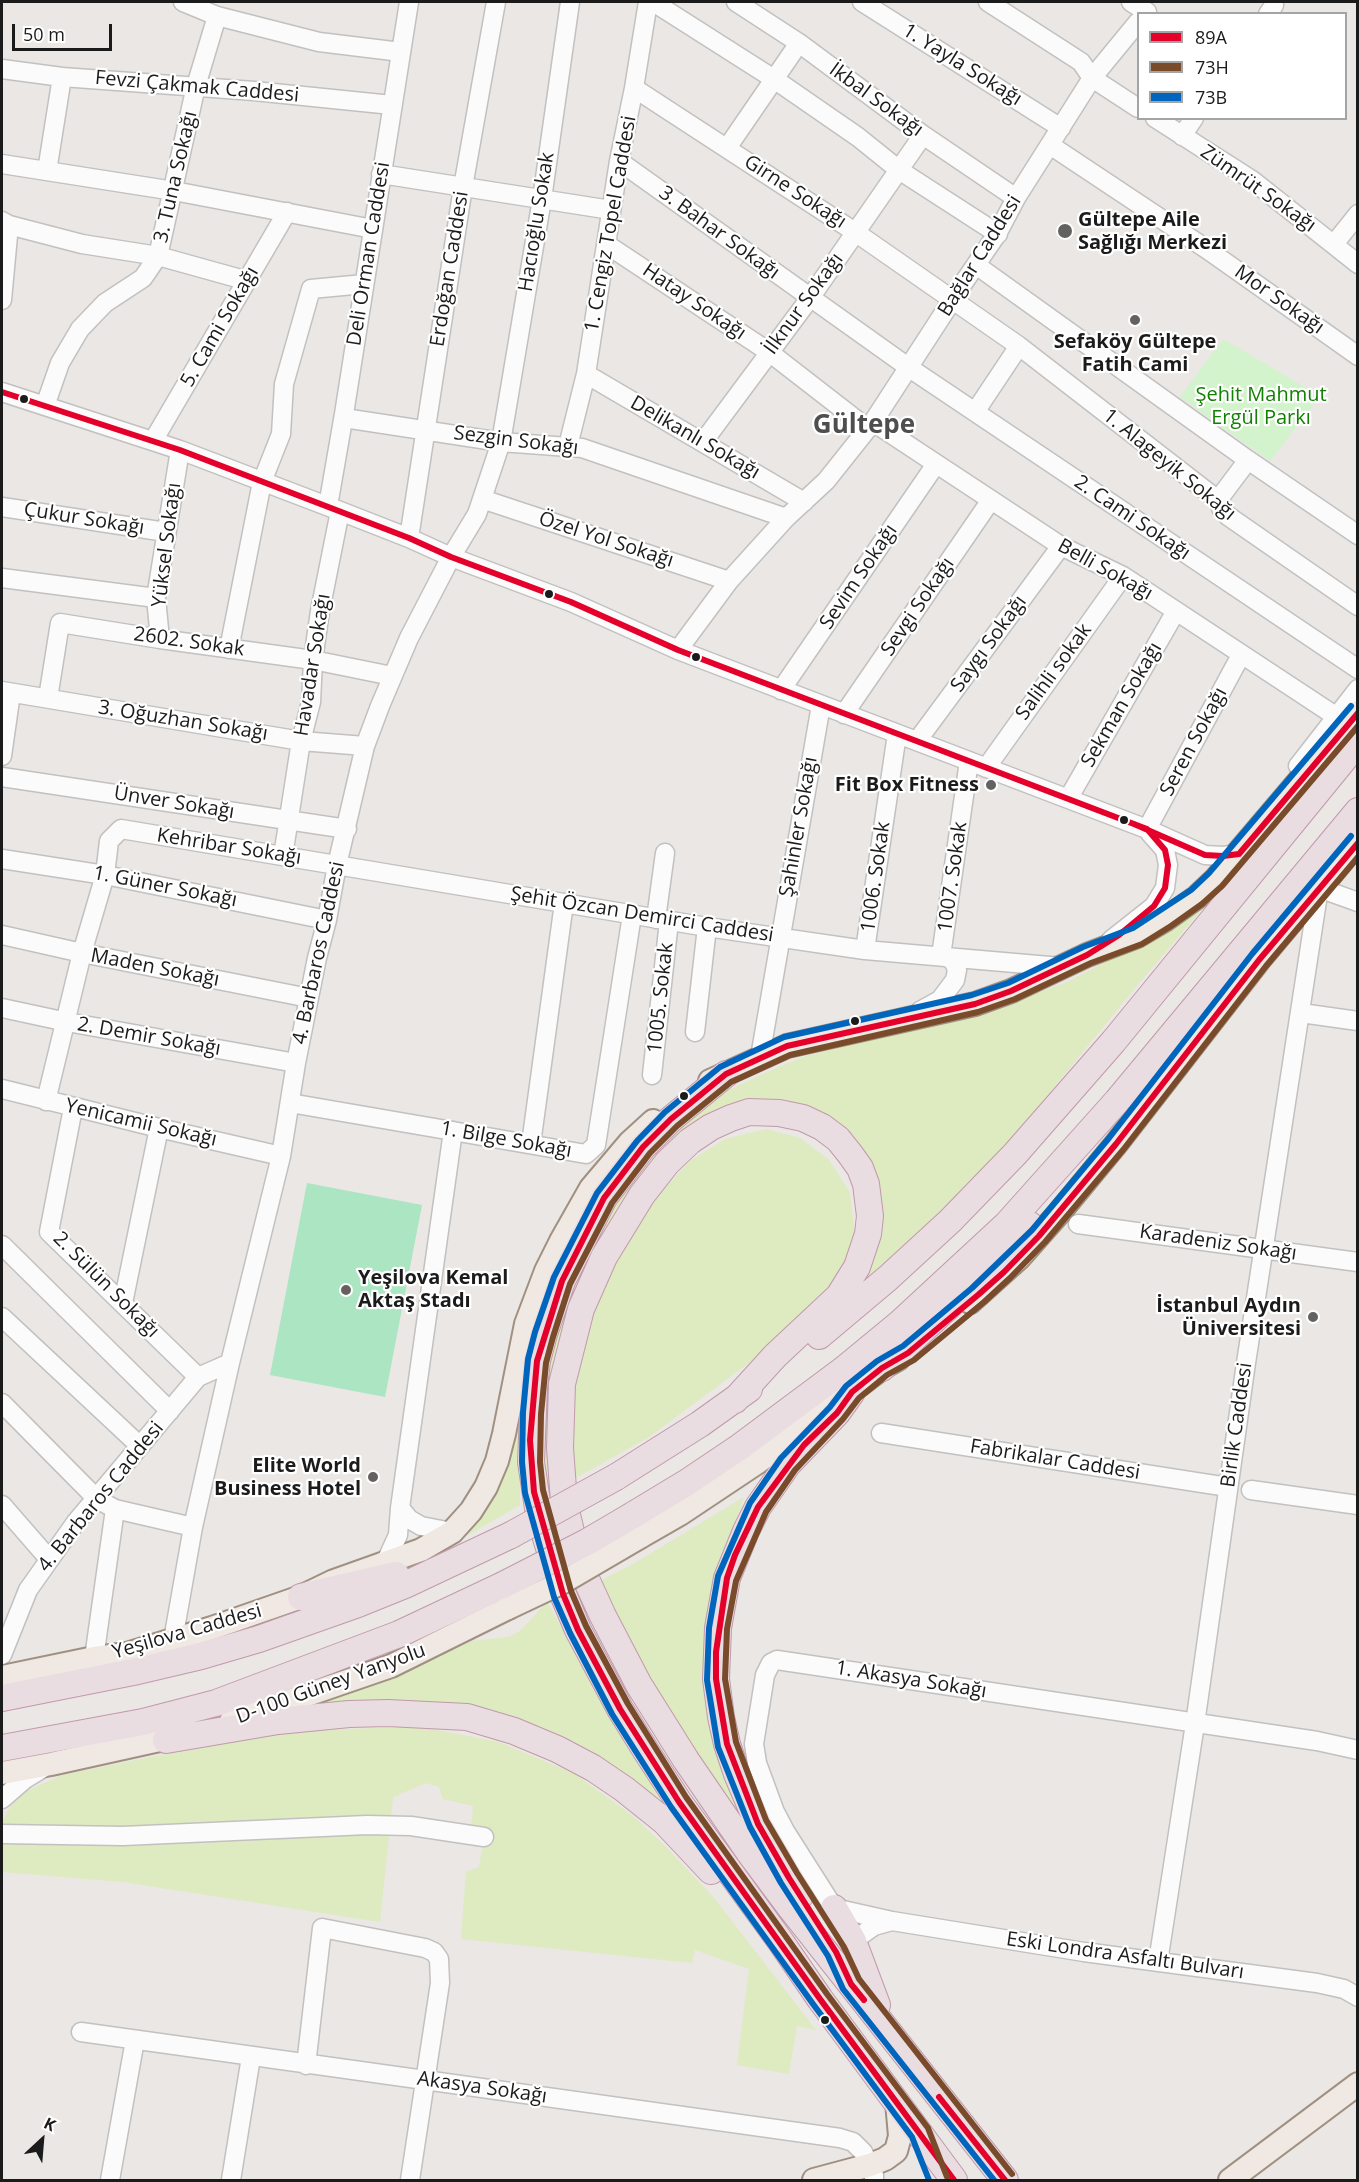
<!DOCTYPE html>
<meta charset="utf-8">
<style>
body{margin:0}
#map{position:relative;width:1359px;height:2182px;overflow:hidden;background:#eae7e4;font-family:"Open Sans",sans-serif}
canvas{display:block}
.frame{position:absolute;inset:0;border:3px solid #1b1b1b;pointer-events:none}
.legend{position:absolute;left:1137px;top:12px;width:210px;height:108px;box-sizing:border-box;background:#fff;border:2px solid #a4a4a4;margin:0;padding:8px 10px;list-style:none;font-size:18px;color:#1b1b1b}
.legend li{display:flex;align-items:center;gap:12px;height:30px}
.legend b{width:30px;border:2px solid #a4a4a4}
.north{position:absolute;left:12px;top:2110px;width:60px;height:60px;-webkit-text-stroke:4px #fff;paint-order:stroke;rotate:26deg;font-size:16px;font-weight:700;line-height:24px;text-align:center;color:#1b1b1b}
.north::after{content:'';display:block;margin:auto;width:21px;height:27px;background:#1b1b1b;clip-path:polygon(50% 0,100% 100%,50% 72%,0 100%)}
.scale{position:absolute;left:12px;top:24px;width:100px;height:27px;box-sizing:border-box;border:3px solid #1b1b1b;border-top:0;padding-left:8px;font-size:18px;line-height:21px;white-space:nowrap;color:#1b1b1b;-webkit-text-stroke:4px #fff;paint-order:stroke}
</style>
<div id="map">
<canvas width="1359" height="2182"></canvas>
<div class="frame"></div>
<ul class="legend">
<li><b style="height:8px;background:#e4002b"></b>89A</li>
<li><b style="height:8px;background:#7a4b2a"></b>73H</li>
<li><b style="height:8px;background:#0065bd"></b>73B</li>
</ul>
<div class="north">K</div>
<div class="scale">50 m</div>
</div>
<script>
const ctx = document.querySelector('canvas').getContext('2d');
ctx.lineJoin = 'round';
function fill(path, color) { ctx.fillStyle = color; ctx.fill(path, 'evenodd'); }
const poly = rows => new Path2D(rows.map(r => 'M' + r).join(''));
function trace(path, color, width, dash) { ctx.strokeStyle = color; ctx.lineWidth = width; ctx.lineCap = dash ? 'butt' : 'round'; ctx.setLineDash(dash || []); ctx.stroke(path); }
function drawText(font, color, halo, rows, align = 'center') {
  ctx.font = font + ' "Open Sans",sans-serif'; ctx.lineWidth = 4.5; ctx.setLineDash([]); ctx.textBaseline = 'middle'; ctx.strokeStyle = halo; ctx.fillStyle = color; for (const [text, x, y, turn = 0] of rows) {
    ctx.save(); ctx.translate(x, y); ctx.rotate((+turn || 0) * Math.PI / 180); ctx.textAlign = isNaN(turn) ? turn : align; if (halo) ctx.strokeText(text, 0, 0); ctx.fillText(text, 0, 0); ctx.restore();
  }
}
const grass = poly([
 [1209,901,1140,982,1011,1140,911,1241,865,1279,877,1246,853,1144,748,1102,598,1246,554,1489,546,1495,541,1454,550,1349,588,1241,641,1162,703,1106,725,1092,765,1073,803,1057,1016,1001,1067,982,1125,952],
 [766,1129,800,1138,829,1160,850,1193,855,1236,838,1277,809,1312,746,1365,649,1437,574,1479,569,1401,586,1323,616,1252,651,1202,690,1161,725,1139],
 [519,1411,520,1505,461,1539],
 [744,1497,716,1582,707,1629,765,1860,647,1679,598,1582,633,1564],
 [547,1602,665,1809,526,1725,309,1708,320,1702,381,1683,472,1641,509,1637,520,1631],
 [420,1727,499,1742,575,1774,633,1816,668,1849,714,1898,816,2030,797,2026,789,2074,737,2065,749,1969,695,1950,692,1963,461,1939,466,1872,479,1867,485,1832,471,1829,473,1806,443,1799,439,1787,426,1783,393,1797,380,1922,123,1882,2,1872,2,1823,8,1810,22,1793,63,1775,200,1747,308,1730]
]);
const park = poly([
 [1223,339,1320,396,1270,461,1180,397]
]);
const pitch = poly([
 [307,1183,422,1205,385,1397,270,1375]
]);
const minor = poly([
 [183,2,217,16,319,42,401,52],
 [653,2,774,79,858,137,899,170,998,234],
 [736,2,799,43,923,135,1016,198],
 [862,2,1061,128],
 [988,2,1081,62,1092,78,1138,108],
 [1131,2,1147,12],
 [1268,14,1274,5],
 [2,69,62,77,254,91,392,105],
 [634,88,855,232,1019,346,1218,500,1221,508,1228,516,1358,606],
 [1155,118,1252,180,1358,264],
 [1182,136,1194,118],
 [1050,145,1208,250,1358,356],
 [727,148,799,43],
 [619,161,908,367,1358,669],
 [2,164,174,191,373,229],
 [47,171,62,77],
 [381,174,611,210],
 [2,221,9,225,2,300],
 [9,225,82,244,158,256,248,281],
 [606,244,769,352,867,428],
 [1334,244,1358,214],
 [976,265,1248,460,1358,535],
 [586,374,804,502],
 [2,392,180,450,340,511,409,538,451,557,571,602,678,650,1147,829,1205,855,1223,856,1239,854],
 [45,406,60,363,80,329,105,303,143,278,158,256,196,86,217,16],
 [975,412,1019,346],
 [344,418,501,442,582,448,786,518],
 [873,422,1061,546,1123,576,1337,717],
 [153,441,287,212],
 [703,442,810,298,923,135],
 [568,446,586,374,619,161,634,88,648,2],
 [482,499,729,581],
 [1218,500,1248,460],
 [328,506,344,414,409,2],
 [2,507,166,532],
 [409,538,463,187,496,2],
 [2,578,156,598],
 [160,639,156,598,180,450],
 [229,649,262,482,281,434,284,384,311,289,364,284],
 [678,650,729,581,786,518,826,481,873,422,962,285,997,234,1016,198,1092,78,1138,22],
 [781,690,936,464],
 [2,691,301,741,365,746],
 [48,698,60,623,160,639,313,660,392,676],
 [844,714,991,500],
 [917,741,1061,546],
 [2,756,11,693],
 [1298,766,1358,689],
 [986,768,1123,576],
 [2,777,347,829],
 [1068,799,1176,611],
 [1147,829,1241,655],
 [283,856,301,741,311,702,313,660,320,611,340,511],
 [2,859,105,875,327,920],
 [656,919,665,853],
 [2,935,82,953,309,998],
 [1111,940,1154,906,1165,888,1168,865,1165,850,1150,833],
 [865,950,897,734],
 [941,956,969,761],
 [2,1008,67,1022,296,1063],
 [920,1011,940,1000,955,980,957,970,954,962,947,957],
 [1301,1013,1358,1021],
 [695,1032,707,927],
 [760,1057,821,705],
 [652,1075,669,921],
 [2,1089,159,1128,281,1156],
 [46,1101,82,953,105,875,109,841,121,829,707,927,865,950,1061,967],
 [290,1103,586,1154,596,1145,632,915],
 [73,1108,49,1232,198,1377],
 [531,1144,564,903],
 [1078,1224,1358,1262],
 [2,1245,170,1411],
 [123,1303,159,1128],
 [2,1317,140,1446],
 [2,1403,97,1499,115,1509,193,1527],
 [881,1433,1228,1487],
 [1251,1490,1358,1505],
 [2,1505,49,1559],
 [400,1508,409,1519,421,1526,452,1532],
 [378,1565,387,1559,398,1535,400,1508,453,1131],
 [173,1640,193,1527,230,1363,281,1156,296,1063,317,958,327,920,337,865,365,746,380,706,409,638,451,557,477,514,501,442,542,199,570,2],
 [2,1655,28,1590,76,1522,198,1377,230,1363],
 [94,1658,115,1509],
 [1358,1750,1317,1741,777,1660,771,1663,765,1675,754,1744,757,1763,775,1812,785,1831,834,1908,892,1921,1084,1952,1317,1983,1344,1989,1358,1997],
 [2,1799,25,1779,43,1768],
 [2,1834,123,1836,367,1825,411,1826,484,1837],
 [853,1941,874,1926,892,1921],
 [1158,1962,1195,1724,1246,1363,1319,888,1358,902],
 [81,2032,840,2138,853,2142,863,2152,874,2175,874,2180],
 [306,2065,322,1928,425,1948,434,1952,439,1959,440,1983,410,2180],
 [110,2180,135,2040],
 [231,2180,251,2057]
]);
const major = poly([
 [710,1081,787,1046,975,1004,1011,991,1087,955,1137,936,1166,919,1197,897,1216,879,1358,712],
 [970,1302,1020,1257,1059,1213,1116,1144,1259,960,1358,842],
 [640,1537,680,1514,758,1462,882,1368,898,1359],
 [2,1677,94,1658,127,1654,212,1628,301,1597,334,1581,421,1550,452,1532,471,1511,486,1487,497,1461,504,1434,526,1324,546,1271,561,1241,591,1188,630,1142,653,1121],
 [231,1721,391,1666,508,1608],
 [2,1773,51,1764,182,1735],
 [814,2180,870,2165,885,2159,896,2151,900,2136,897,2102],
 [1230,2180,1358,2084]
]);
const highway = poly([
 [726,1074,671,1119,643,1147,604,1198,562,1281,544,1334,537,1361,534,1387,531,1462,539,1515,563,1594,578,1630,620,1709,646,1751,679,1802,781,1942,820,1999,954,2180],
 [819,1336,888,1278,950,1221,1015,1154,1113,1042,1358,742],
 [882,1368,981,1276,1030,1225],
 [735,1400,775,1356,839,1296,857,1267,868,1234,870,1216,866,1184,860,1168,850,1154,838,1139,822,1127,803,1118,779,1113,749,1112,731,1118,711,1127,690,1141,667,1163,642,1195,604,1257,581,1309,562,1384,560,1448,564,1502,572,1536,587,1581,603,1616,639,1685,686,1760,749,1852,790,1907,1005,2180],
 [616,1477,700,1424,749,1389],
 [633,1515,686,1483,741,1446,843,1370,900,1323,1007,1224,1117,1101,1358,811],
 [301,1597,396,1575],
 [2,1698,133,1672,201,1656,259,1639,358,1604,405,1585,511,1535],
 [166,1740,278,1721,349,1714,388,1713,467,1717,514,1731,557,1749,593,1768,624,1789,664,1821,711,1871],
 [2,1748,143,1722,216,1703,399,1634,501,1586],
 [800,1896,758,1824,737,1774,727,1744,721,1717,716,1679,718,1628,727,1578,746,1531,758,1507,788,1464,837,1413,852,1392],
 [834,1908,853,1941,877,2005]
]);
const majorBridge = poly([
 [508,1608,563,1582,640,1537]
]);
const highwayBridge = poly([
 [511,1535,616,1477],
 [501,1586,587,1542,633,1515]
]);
const bus1 = poly([
 [2,392,180,450,409,538,451,557,571,602,678,650,1147,829,1165,850,1168,865,1165,888,1154,906,1119,935,1087,955,1011,991,975,1004,787,1046,726,1074,671,1119,643,1147,604,1198,562,1281,537,1361,530,1440,534,1492,563,1594,578,1630,620,1709,679,1802,820,1999,954,2180],
 [1134,824,1205,855,1223,856,1239,854,1358,713],
 [864,2000,851,1984,836,1952,789,1878,758,1824,727,1744,716,1679,716,1652,727,1578,735,1555,758,1507,804,1445,837,1413,852,1392,882,1368,908,1353,978,1295,1004,1272,1039,1236,1116,1144,1259,960,1358,843],
 [939,2097,1005,2180]
]);
const bus2 = poly([
 [1012,2174,859,1979,844,1947,797,1873,766,1820,736,1742,725,1679,727,1629,736,1581,766,1512,795,1470,843,1419,859,1398,887,1375,914,1360,984,1302,1010,1278,1045,1242,1123,1150,1266,966,1358,857],
 [947,2177,928,2128,827,1994,686,1797,628,1704,586,1626,571,1591,543,1490,540,1462,541,1414,546,1363,553,1337,570,1284,612,1203,650,1153,677,1126,731,1082,790,1055,978,1012,1015,999,1091,963,1142,944,1171,926,1202,904,1222,886,1358,726]
]);
const bus3 = poly([
 [929,2180,912,2137,813,2004,671,1807,612,1714,570,1633,554,1597,525,1493,522,1462,523,1412,528,1359,535,1332,554,1277,597,1193,637,1141,665,1112,720,1067,784,1037,972,995,1008,983,1083,947,1133,928,1191,890,1209,873,1351,706],
 [994,2180,843,1989,828,1956,781,1883,750,1827,718,1747,707,1680,709,1628,718,1576,750,1503,781,1458,830,1407,846,1386,877,1361,903,1346,972,1288,1032,1230,1109,1138,1252,954,1351,836]
]);
const markers = [
 [1065,231,8,"#636261"],
 [1135,320,6,"#636261"],
 [24,399,5,"#1b1b1b"],
 [549,594,5,"#1b1b1b"],
 [696,657,5,"#1b1b1b"],
 [991,785,6,"#636261"],
 [1124,820,5,"#1b1b1b"],
 [855,1021,5,"#1b1b1b"],
 [684,1096,5,"#1b1b1b"],
 [346,1290,6,"#636261"],
 [1313,1317,6,"#636261"],
 [373,1477,6,"#636261"],
 [825,2020,5,"#1b1b1b"]
];
const streetNames = [
 ["1. Yayla Sokağı",962,65,32],
 ["Fevzi Çakmak Caddesi",197,87,5],
 ["İkbal Sokağı",876,100,36],
 ["3. Tuna Sokağı",176,177,-77],
 ["Zümrüt Sokağı",1258,189,35],
 ["Girne Sokağı",795,192,33],
 ["Hacıoğlu Sokak",537,222,-81],
 ["1. Cengiz Topel Caddesi",611,224,-80],
 ["3. Bahar Sokağı",719,233,36],
 ["Deli Orman Caddesi",369,254,-81],
 ["Bağlar Caddesi",980,256,-58],
 ["Erdoğan Caddesi",450,269,-81],
 ["Mor Sokağı",1279,300,35],
 ["Hatay Sokağı",694,302,34],
 ["İlknur Sokağı",804,304,-54],
 ["5. Cami Sokağı",220,327,-60],
 ["Delikanlı Sokağı",695,438,30],
 ["Sezgin Sokağı",516,441,7],
 ["1. Alageyik Sokağı",1169,465,39],
 ["2. Cami Sokağı",1132,518,34],
 ["Çukur Sokağı",84,519,9],
 ["Özel Yol Sokağı",606,540,18],
 ["Yüksel Sokağı",167,545,-83],
 ["Belli Sokağı",1105,570,29],
 ["Sevim Sokağı",859,577,-56],
 ["Sevgi Sokağı",918,607,-56],
 ["2602. Sokak",189,642,8],
 ["Saygı Sokağı",989,644,-54],
 ["Havadar Sokağı",313,665,-81],
 ["Salihli sokak",1054,672,-54],
 ["Sekman Sokağı",1122,705,-60],
 ["3. Oğuzhan Sokağı",183,721,9],
 ["Seren Sokağı",1194,742,-62],
 ["Ünver Sokağı",174,803,9],
 ["Şahinler Sokağı",799,827,-80],
 ["Kehribar Sokağı",229,847,9],
 ["1006. Sokak",876,877,-82],
 ["1007. Sokak",953,877,-82],
 ["1. Güner Sokağı",165,887,11],
 ["Şehit Özcan Demirci Caddesi",642,915,9],
 ["4. Barbaros Caddesi",319,953,-78],
 ["Maden Sokağı",155,968,11],
 ["1005. Sokak",661,998,-84],
 ["2. Demir Sokağı",149,1037,10],
 ["Yenicamii Sokağı",141,1123,13],
 ["1. Bilge Sokağı",506,1140,10],
 ["Karadeniz Sokağı",1218,1243,8],
 ["2. Sülün Sokağı",106,1285,45],
 ["Birlik Caddesi",1237,1425,-82],
 ["Fabrikalar Caddesi",1055,1460,9],
 ["4. Barbaros Caddesi",101,1497,-51],
 ["Yeşilova Caddesi",187,1632,-16],
 ["1. Akasya Sokağı",911,1680,9],
 ["D-100 Güney Yanyolu",331,1684,-20],
 ["Eski Londra Asfaltı Bulvarı",1125,1956,8],
 ["Akasya Sokağı",482,2088,8]
];
const poiNames = [
 ["Gültepe Aile",1078,220,"left"],
 ["Sağlığı Merkezi",1078,243,"left"],
 ["Sefaköy Gültepe",1135,342,"center"],
 ["Fatih Cami",1135,365,"center"],
 ["Fit Box Fitness",979,785],
 ["Yeşilova Kemal",358,1278,"left"],
 ["Aktaş Stadı",358,1301,"left"],
 ["İstanbul Aydın",1301,1306],
 ["Üniversitesi",1301,1329],
 ["Elite World",361,1466],
 ["Business Hotel",361,1489]
];
const parkNames = [
 ["Şehit Mahmut",1261,395],
 ["Ergül Parkı",1261,418]
];
const districtNames = [
 ["Gültepe",864,426]
];
fill(grass, '#deeabf');
fill(park, '#d3f3cc');
fill(pitch, '#abe5c1');
trace(minor, '#c2c1c0', 21);
trace(major, '#a09081', 26);
trace(highway, '#c199ac', 28);
trace(minor, '#fcfbfb', 18);
trace(major, '#f0e8e2', 22);
trace(highway, '#e9dde1', 26);
trace(majorBridge, '#a09081', 26, []);
trace(highwayBridge, '#c199ac', 28, []);
trace(majorBridge, '#f0e8e2', 22);
trace(highwayBridge, '#e9dde1', 26);
trace(bus1, '#e4002b', 6);
trace(bus2, '#7a4b2a', 6);
trace(bus3, '#0065bd', 6);
for (const [x, y, r, color] of markers) { const dot = new Path2D(); dot.arc(x, y, r, 0, 2 * Math.PI); ctx.fillStyle = color; ctx.fill(dot); trace(dot, '#fff', 2); }
drawText('20px', '#1b1b1b', '#fff', streetNames);
drawText('bold 20px', '#1b1b1b', '#fff', poiNames, 'right');
drawText('20px', '#118003', '#fff', parkNames);
drawText('bold 26px', '#4e4e4e', '#fff', districtNames);
</script>
